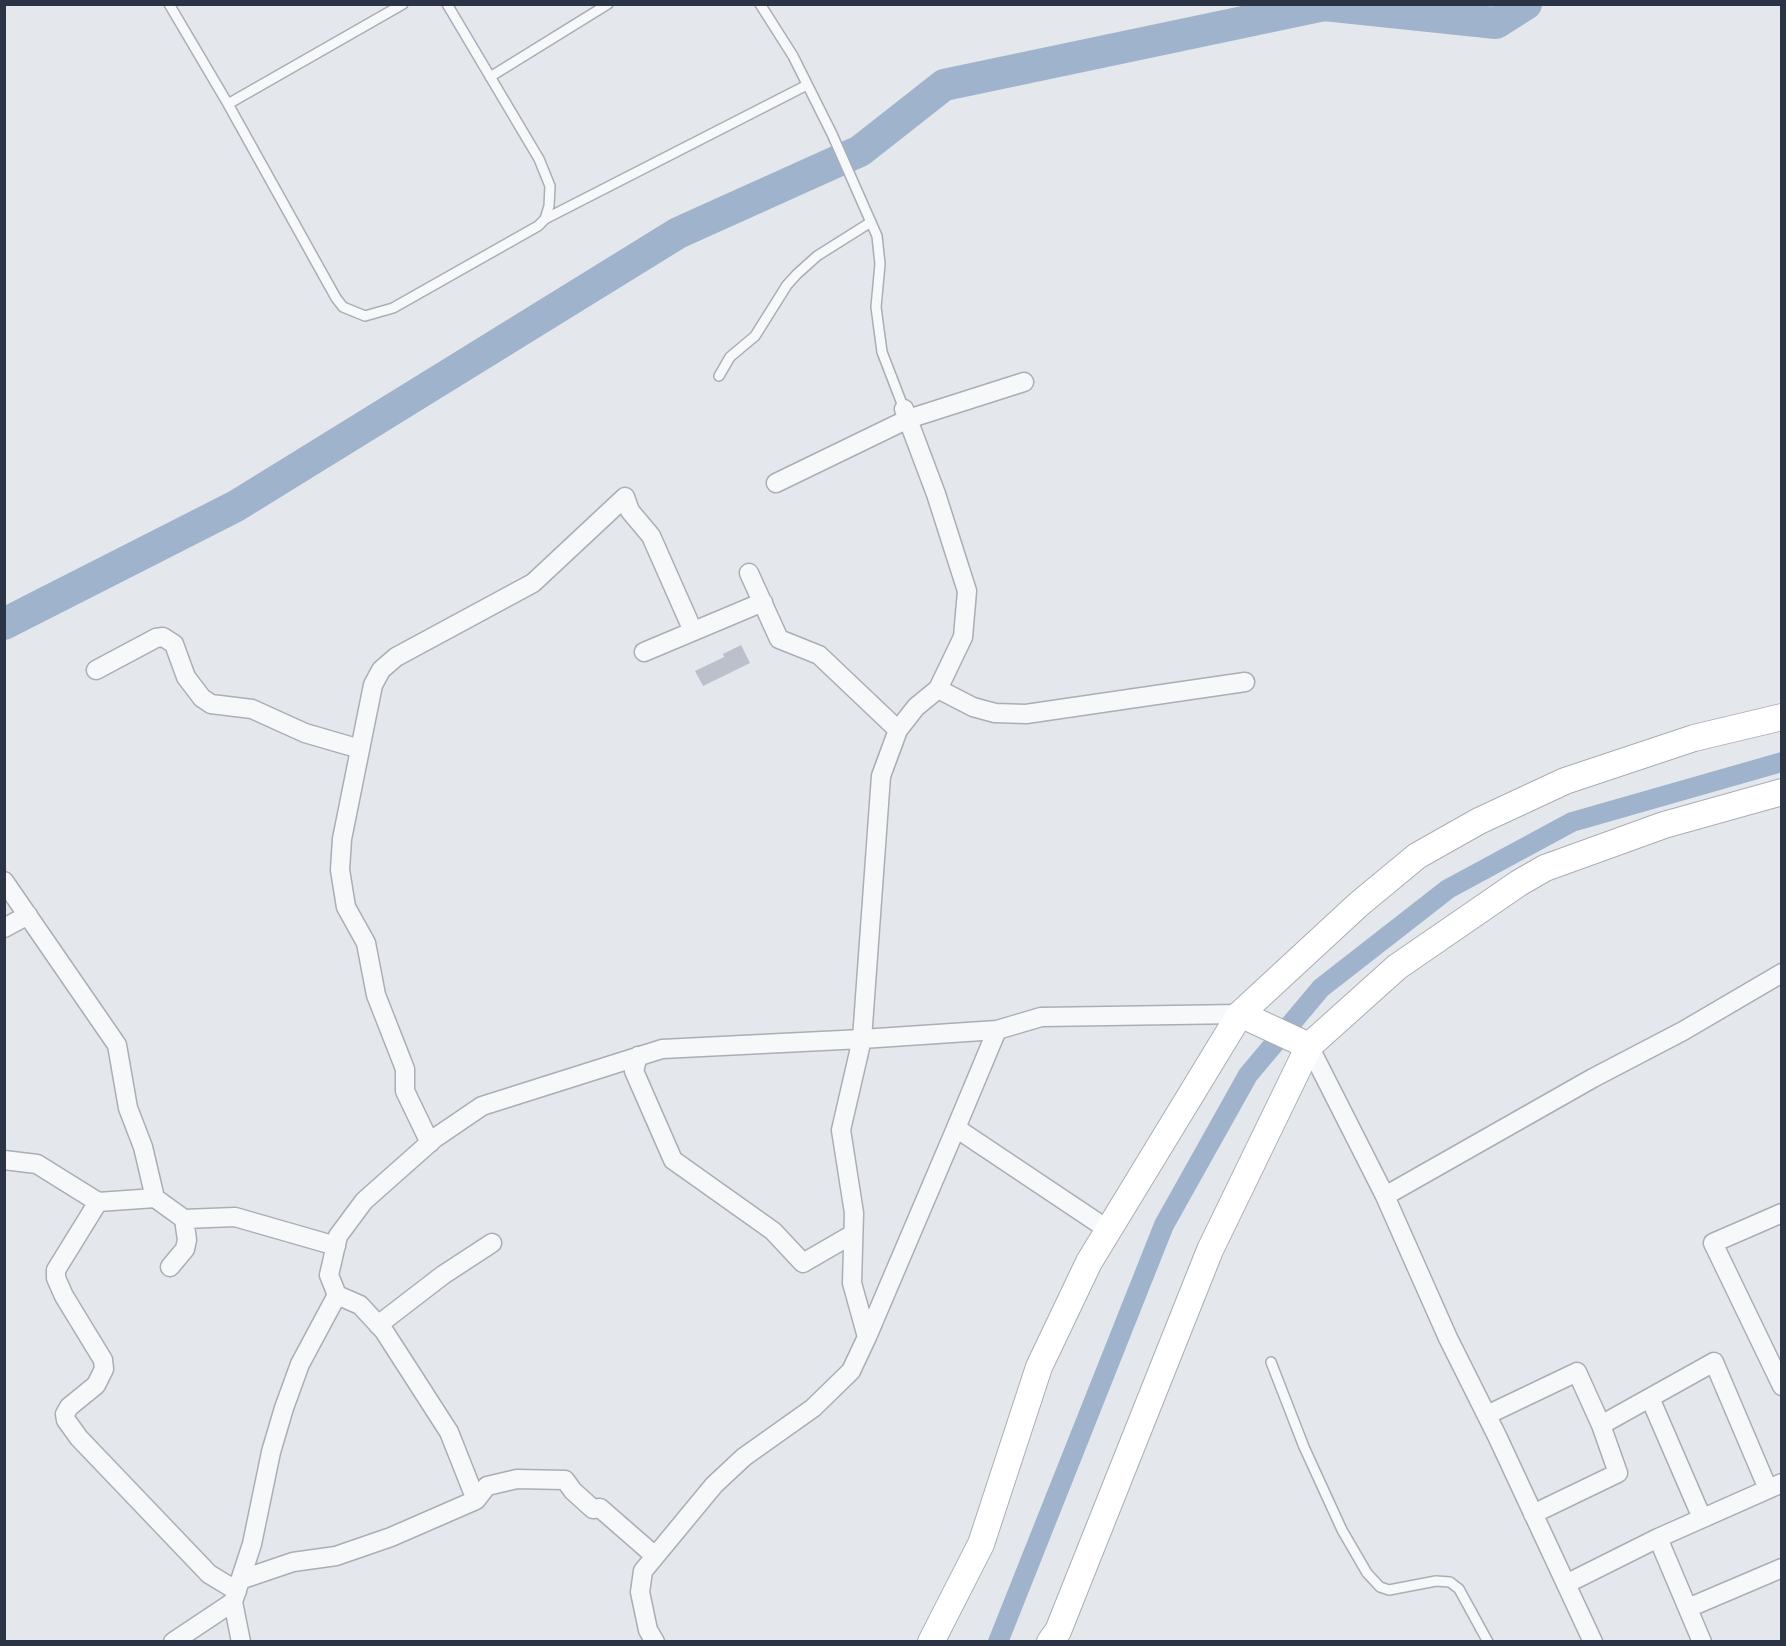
<!DOCTYPE html>
<style>
body{margin:0}
#map{position:relative;width:1786px;height:1646px;overflow:hidden;background:#e4e7ec;font-family:"Space Grotesk",sans-serif}
canvas{display:block}
.frame{position:absolute;inset:0;border:6px solid #2b3445;pointer-events:none}
</style>
<div id="map">
<canvas width="1786" height="1646"></canvas>
<div class="frame"></div>
</div>
<script>
const ctx = document.querySelector('canvas').getContext('2d');
ctx.lineJoin = 'round';
const poly = rows => new Path2D(rows.map(r => 'M' + r).join(''));
function trace(path, color, width, dash) { ctx.strokeStyle = color; ctx.lineWidth = width; ctx.lineCap = dash ? 'butt' : 'round'; ctx.setLineDash(dash || []); ctx.stroke(path); }
function fill(path, color) { ctx.fillStyle = color; ctx.fill(path, 'evenodd'); }
const canal = poly([
 [998,1642,1164,1225,1248,1075,1321,988,1448,889,1572,822,1782,762]
]);
const river = poly([
 [4,624,236,506,678,233,860,151,944,85,1324,5,1496,23,1526,4]
]);
const building = poly([
 [741,645,750,663,703,686,695,671,724,657,723,654]
]);
const lane = poly([
 [169,4,228,104,336,298,343,307,365,316,393,308,538,226,545,219,549,206,550,186,539,159,447,4],
 [760,4,793,56,832,134,877,236,880,264,876,307,882,352,904,409],
 [490,77,608,4],
 [228,104,403,4],
 [545,219,807,85],
 [719,376,730,357,755,336,787,285,797,274,817,256,871,222],
 [1271,1362,1304,1447,1342,1530,1367,1573,1380,1587,1389,1590,1436,1581,1450,1582,1459,1589,1488,1642]
]);
const street = poly([
 [904,409,936,494,967,591,963,637,938,689,916,707,898,730,881,776,862,1039,997,1030,1041,1017,1240,1014],
 [776,483,908,419,1024,382],
 [749,573,779,639,819,655,898,730],
 [644,652,763,602],
 [96,670,156,638,163,637,174,644,186,677,202,698,211,704,252,709,305,733,360,749],
 [938,689,973,707,995,713,1026,714,1245,682],
 [4,881,117,1045,128,1108,143,1147,155,1198,184,1219],
 [4,928,28,915],
 [997,1030,956,1128,1107,1229],
 [1309,1046,1385,1196,1448,1338,1497,1436,1593,1642],
 [638,1056,634,1071,673,1160,773,1231,803,1263,853,1234],
 [430,1143,405,1091,405,1069,376,995,366,943,346,907,340,870,342,839,373,685,381,670,396,657,533,583,625,497,630,511,651,536,693,631],
 [4,1160,37,1164,98,1202,155,1198],
 [1385,1196,1593,1078,1683,1031,1782,973],
 [98,1202,56,1270,56,1278,64,1296,103,1360,104,1369,96,1385,69,1407,65,1414,66,1420,79,1438,209,1574,237,1591],
 [1782,1213,1713,1243,1782,1386],
 [170,1267,185,1249,187,1240,184,1219,235,1217,336,1246],
 [337,1295,360,1305,384,1331,449,1432,476,1500],
 [378,1325,443,1275,492,1243],
 [867,1337,956,1128],
 [1650,1398,1702,1518],
 [1487,1415,1577,1372,1601,1425,1714,1362,1768,1489],
 [1533,1514,1618,1473,1601,1425],
 [1658,1538,1782,1483],
 [240,1580,293,1562,336,1556,391,1537,476,1500,487,1486,517,1479,565,1480,573,1491,593,1509,600,1508,655,1556],
 [1566,1584,1658,1538,1702,1642],
 [233,1602,241,1642],
 [1688,1608,1782,1568],
 [173,1642,233,1602,252,1544,271,1452,284,1408,300,1364,337,1295,329,1275,338,1236,364,1201,435,1138,482,1106,662,1049,862,1039,841,1130,854,1213,852,1283,867,1337,851,1371,813,1408,744,1457,714,1485,643,1571,640,1592,648,1630,655,1642]
]);
const secondary = poly([
 [1240,1014,1309,1046],
 [931,1642,981,1544,1039,1367,1089,1262,1240,1014,1359,904,1417,856,1479,821,1565,781,1694,738,1782,717],
 [1050,1642,1058,1631,1210,1250,1309,1046,1397,967,1519,883,1545,868,1664,825,1782,792]
]);
trace(canal, '#9fb4cc', 20);
trace(river, '#9fb4cc', 32);
fill(building, '#bbc0ca');
trace(lane, '#a9aeb7', 12);
trace(street, '#a9aeb7', 21);
trace(secondary, '#a9aeb7', 28);
trace(lane, '#f7f8fa', 9);
trace(street, '#f7f8fa', 18);
trace(secondary, '#fff', 26);
</script>
